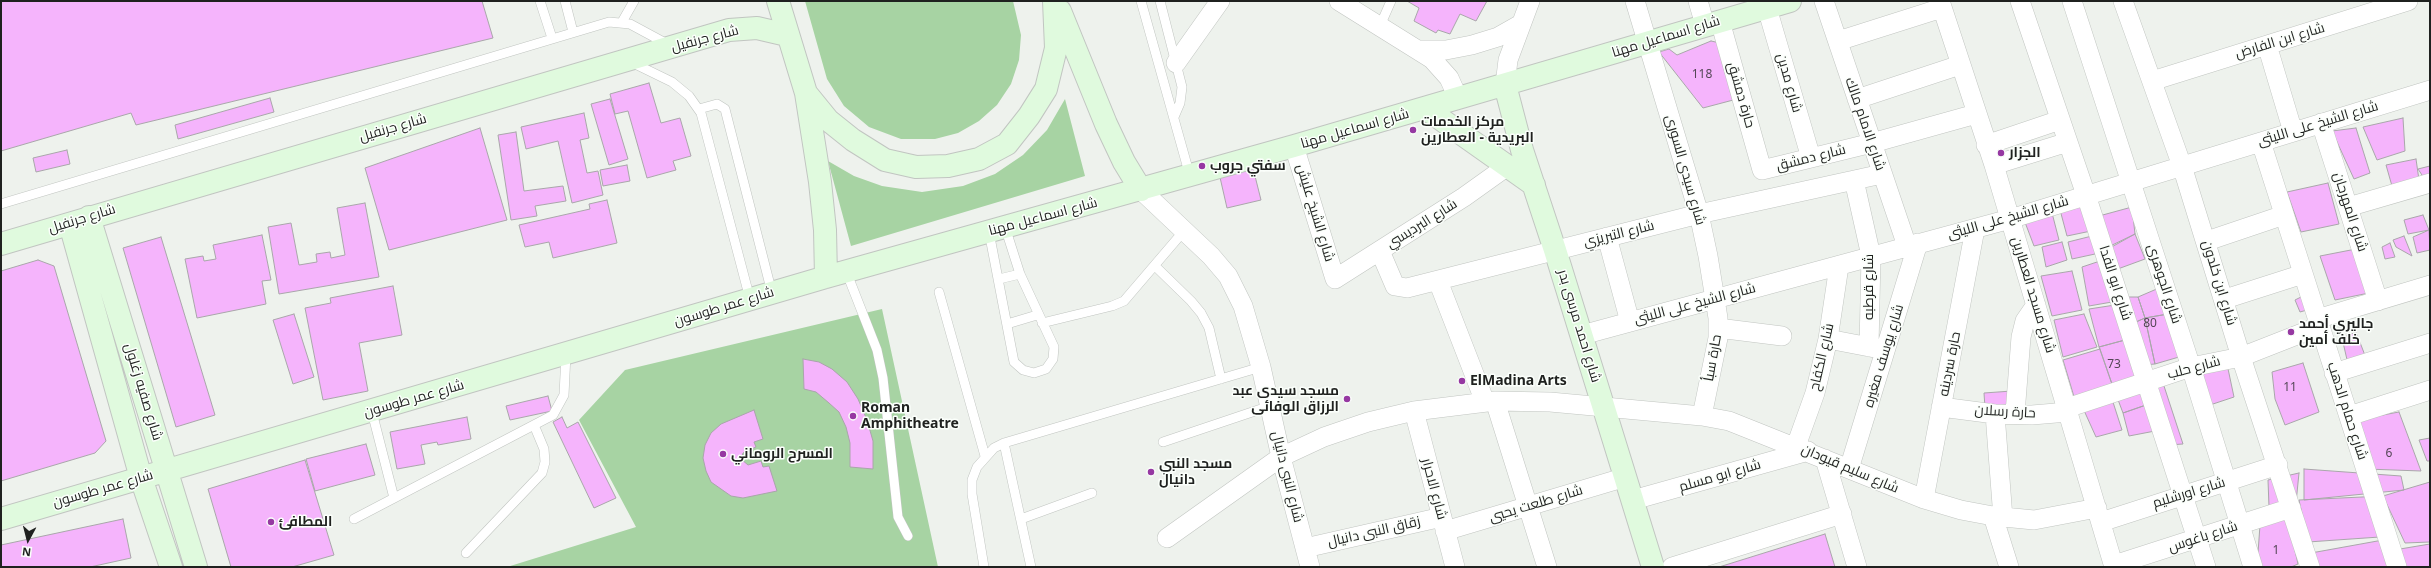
<!DOCTYPE html>
<meta charset="utf-8">
<style>
body{margin:0}
#map{position:relative;width:2431px;height:568px;overflow:hidden;background:#eef2ed;font-family:"Noto Sans",sans-serif}
canvas{display:block}
.frame{position:absolute;inset:0;border:2px solid #1f211f;pointer-events:none}
.north{position:absolute;left:8px;top:520px;width:40px;height:40px;-webkit-text-stroke:3px #fbfffb;paint-order:stroke;rotate:187deg;font-size:11px;font-weight:700;line-height:16px;text-align:center;color:#1f211f}
.north::after{content:'';display:block;margin:auto;width:14px;height:18px;background:#1f211f;clip-path:polygon(50% 0,100% 100%,50% 72%,0 100%)}
</style>
<div id="map">
<canvas width="2431" height="568"></canvas>
<div class="frame"></div>
<div class="north">N</div>
</div>
<script>
const ctx = document.querySelector('canvas').getContext('2d');
ctx.lineJoin = 'round';
function fill(path, color) { ctx.fillStyle = color; ctx.fill(path, 'evenodd'); }
const poly = rows => new Path2D(rows.map(r => 'M' + r).join(''));
function trace(path, color, width, dash) { ctx.strokeStyle = color; ctx.lineWidth = width; ctx.lineCap = dash ? 'butt' : 'round'; ctx.setLineDash(dash || []); ctx.stroke(path); }
function drawText(font, color, halo, rows, align = 'center') {
  ctx.font = font + ' "Noto Sans",Cairo,sans-serif'; ctx.lineWidth = 3; ctx.setLineDash([]); ctx.textBaseline = 'middle'; ctx.strokeStyle = halo; ctx.fillStyle = color; for (const [text, x, y, turn = 0] of rows) {
    ctx.save(); ctx.translate(x, y); ctx.rotate((+turn || 0) * Math.PI / 180); ctx.textAlign = isNaN(turn) ? turn : align; if (halo) ctx.strokeText(text, 0, 0); ctx.fillText(text, 0, 0); ctx.restore();
  }
}
const green = poly([
 [805,1,1013,1,1021,35,1019,60,1011,84,997,105,979,121,958,133,935,139,901,139,869,127,844,106,827,79],
 [1065,99,1085,176,851,246,828,161,854,176,882,186,922,192,963,186,995,174,1023,155,1047,130],
 [882,309,938,567,507,567,636,527,579,420,625,370]
]);
const building = poly([
 [1,1,482,1,493,38,136,125,131,113,1,151,1,1],
 [1407,1,1487,1,1476,21,1460,14,1450,34,1438,30,1436,33,1414,21,1419,8,1407,1],
 [1711,41,1720,43,1737,99,1703,108,1659,52,1669,49,1677,55,1711,41],
 [649,83,661,123,680,118,691,156,673,161,676,170,647,178,628,111,615,114,610,94,649,83],
 [270,98,274,112,178,139,175,125,270,98],
 [610,99,628,159,609,165,591,104,610,99],
 [584,113,589,138,580,140,587,173,598,171,603,195,572,203,558,141,526,149,521,127,584,113],
 [2403,118,2405,151,2377,160,2363,127,2403,118],
 [480,128,507,220,389,250,365,168,480,128],
 [2356,128,2370,173,2354,179,2332,131,2356,128],
 [516,132,524,191,563,186,566,201,535,206,537,216,511,220,498,135,516,132],
 [67,150,70,164,36,172,33,158,67,150],
 [2416,159,2419,180,2392,186,2386,165,2416,159],
 [1252,164,1261,200,1227,208,1219,173,1252,164],
 [627,165,630,181,603,186,600,170,627,165],
 [2430,166,2430,176,2424,178,2418,169,2430,166],
 [2328,183,2339,224,2301,232,2287,192,2328,183],
 [607,200,617,243,553,258,549,242,525,247,519,225,590,209,589,204,607,200],
 [2081,201,2091,231,2067,236,2059,206,2081,201],
 [365,203,379,277,279,294,268,227,291,223,299,265,317,262,316,254,330,252,331,258,345,255,337,208,365,203],
 [2132,207,2135,234,2104,249,2099,216,2132,207],
 [2051,209,2059,240,2034,246,2023,217,2051,209],
 [2423,215,2429,230,2408,234,2404,220,2423,215],
 [2429,230,2430,250,2417,253,2413,237,2429,230],
 [2135,234,2145,259,2115,270,2108,249,2135,234],
 [262,235,271,280,262,281,266,304,197,318,185,259,203,256,204,261,216,259,213,245,262,235],
 [2092,236,2095,254,2072,259,2068,242,2092,236],
 [2404,236,2412,256,2396,247,2393,240,2404,236],
 [161,237,215,415,176,427,123,248,161,237],
 [2062,242,2067,260,2046,267,2042,247,2062,242],
 [2390,243,2395,257,2385,259,2382,247,2390,243],
 [2356,249,2369,293,2335,300,2320,256,2356,249],
 [38,260,54,266,106,441,95,453,1,481,1,271,38,260],
 [2100,261,2112,302,2089,306,2082,267,2100,261],
 [2072,271,2082,310,2052,316,2041,276,2072,271],
 [393,286,402,335,359,343,368,391,323,400,305,308,331,303,330,298,393,286],
 [2159,288,2168,314,2145,318,2138,297,2159,288],
 [2303,296,2307,310,2300,312,2295,300,2303,296],
 [2125,297,2138,297,2145,318,2129,325,2125,297],
 [2115,305,2125,340,2099,347,2089,309,2115,305],
 [294,314,314,377,293,384,273,320,294,314],
 [2084,314,2097,347,2063,357,2054,320,2084,314],
 [2168,314,2179,357,2155,364,2145,318,2168,314],
 [2145,318,2155,364,2142,365,2129,325,2145,318],
 [2356,332,2366,358,2348,364,2342,338,2356,332],
 [2125,340,2138,379,2113,387,2099,347,2125,340],
 [2100,349,2113,387,2075,400,2063,360,2100,349],
 [803,359,819,362,832,369,847,382,858,399,867,420,873,441,873,469,850,467,850,443,846,427,839,412,829,403,816,392,804,389,803,359],
 [2303,363,2319,412,2285,425,2275,399,2272,372,2303,363],
 [2227,364,2234,397,2207,406,2198,372,2227,364],
 [2153,380,2163,383,2183,444,2168,445,2153,380],
 [2143,388,2146,405,2123,413,2117,397,2143,388],
 [2012,391,2011,404,1985,408,1984,393,2012,391],
 [548,396,552,411,510,420,506,406,548,396],
 [2111,396,2122,430,2096,437,2082,406,2111,396],
 [2146,405,2155,431,2129,436,2123,413,2146,405],
 [754,410,763,439,754,442,756,447,743,453,741,459,748,465,761,461,763,467,769,466,777,491,743,498,731,496,711,482,706,471,703,458,705,445,711,433,721,424,754,410],
 [2399,412,2421,471,2366,469,2356,420,2399,412],
 [467,417,471,439,438,445,437,442,421,445,425,464,397,469,390,432,467,417],
 [562,417,567,428,578,422,616,498,594,508,553,422,562,417],
 [2430,438,2430,461,2427,461,2419,440,2430,438],
 [366,444,375,475,315,491,306,459,366,444],
 [305,460,334,555,292,567,231,567,208,489,305,460],
 [2304,469,2401,476,2404,490,2304,500,2304,469],
 [2299,473,2296,503,2269,507,2268,480,2299,473],
 [2430,482,2430,542,2405,543,2383,496,2430,482],
 [2383,496,2394,536,2308,542,2299,500,2383,496],
 [2286,510,2298,564,2291,567,2257,567,2260,525,2286,510],
 [123,519,131,558,90,567,1,567,1,545,123,519],
 [1825,534,1835,567,1719,567,1825,534],
 [2383,540,2389,567,2318,567,2311,553,2383,540],
 [2430,544,2430,567,2405,567,2400,549,2430,544]
]);
const lane = poly([
 [540,1,552,38],
 [565,1,573,32],
 [1141,1,1190,176],
 [1160,1,1182,87,1180,103,1174,117],
 [622,22,634,1],
 [1380,26,1391,1],
 [631,62,672,82,689,96,701,113,750,299],
 [699,109,717,104,725,109,772,293],
 [1,204,609,22,630,24,669,45],
 [989,232,1014,362,1023,370,1034,373,1046,369,1053,359,1054,347,1020,274,1005,227],
 [1155,266,1191,301,1201,313,1209,328,1221,379],
 [846,271,877,350,883,378,898,517,908,536],
 [999,279,1020,274],
 [939,292,985,456],
 [1042,323,1112,306,1124,301,1183,232],
 [1007,324,1037,315],
 [372,412,394,498],
 [1163,442,1270,406],
 [1004,443,1031,567],
 [354,519,553,415,564,395,566,354],
 [1021,519,1092,493],
 [466,553,542,473,545,462,544,449,534,425],
 [984,567,972,494,972,480,977,467,994,448,1004,443,1261,367]
]);
const street = poly([
 [1339,1,1432,59,1449,78,1458,98],
 [1635,1,1699,214,1708,256,1718,318,1718,338,1702,416],
 [1698,1,1705,25],
 [1824,1,1907,246],
 [1940,1,1994,165,2114,567],
 [2020,1,2086,195,2206,567],
 [2072,1,2191,367,2253,567],
 [2123,1,2182,166,2241,357,2310,567],
 [1767,8,1811,158],
 [1720,21,1762,170,1872,143,1976,114],
 [1838,41,1942,8],
 [2267,45,2293,132],
 [1418,50,1446,50,1472,45,1498,37,1521,24],
 [1176,63,1220,1],
 [2152,81,2408,1],
 [1505,85,1508,60,1530,1],
 [1857,99,1960,65],
 [2321,123,2378,301],
 [2261,142,2397,567],
 [1986,145,2060,120],
 [1294,146,1335,279,1464,197,1506,167],
 [1994,165,2068,142],
 [1854,180,1871,256,1869,347],
 [1141,190,1211,256,1228,276,1243,306,1261,367,1281,457,1310,567],
 [2348,207,2430,183],
 [1607,237,1630,322],
 [2207,241,2284,215],
 [1380,251,1395,286,1407,288,1699,214,1882,174],
 [1438,281,1485,402],
 [2225,299,2303,274],
 [2317,319,2430,285],
 [1718,328,1782,336],
 [1582,335,2010,219,2430,90],
 [1828,339,1880,349],
 [2334,373,2430,343],
 [1495,401,1547,567],
 [1941,407,1995,414,2032,415,2068,412],
 [2067,408,2191,367,2241,357,2320,326],
 [1414,411,1455,567],
 [1995,414,2003,518],
 [2015,414,2021,337,2025,321,2036,305],
 [2349,416,2430,390],
 [1796,446,1815,393,1828,339,1839,266],
 [1825,459,1857,567],
 [1849,469,1918,243],
 [1924,499,1975,229],
 [1633,500,1808,451],
 [1993,516,2009,567],
 [2101,522,2278,465],
 [1445,531,1626,477],
 [1167,538,1281,457,1324,437,1368,422,1414,411,1495,401,1550,402,1702,416,1729,421,1924,499,1961,510,1993,516,2034,520,2097,508],
 [1305,548,1442,517],
 [2114,565,2291,508],
 [1672,567,1842,514]
]);
const secondary = poly([
 [778,1,806,93,828,120,853,140,885,160,916,167,948,166,979,159,1007,144,1029,116,1046,89,1056,48,1054,1],
 [1060,11,1106,124,1124,162,1141,190],
 [1505,85,1522,150,1555,250,1653,567],
 [806,93,820,182,825,230,826,277],
 [1425,108,1534,185],
 [89,217,196,567],
 [70,224,141,478,171,567],
 [1,244,729,30,757,28,787,35],
 [1,519,826,277,1294,146,1790,1]
]);
const markers = [
 [1413,130,4,"#9638a2"],
 [2001,153,4,"#9638a2"],
 [1202,166,4,"#9638a2"],
 [2291,332,4,"#9638a2"],
 [1462,381,4,"#9638a2"],
 [1347,399,4,"#9638a2"],
 [853,416,4,"#9638a2"],
 [723,454,4,"#9638a2"],
 [1151,472,4,"#9638a2"],
 [271,522,4,"#9638a2"]
];
const numberNames = [
 ["118",1702,75],
 ["80",2150,324],
 ["73",2114,365],
 ["11",2290,388],
 ["6",2389,454],
 ["1",2276,551]
];
const streetNames = [
 ["شارع اسماعيل مهنا",1666,37,-17],
 ["شارع جرنفيل",705,39,-15],
 ["شارع ابن الفارض",2280,41,-17],
 ["شارع مدين",1789,83,74],
 ["حارة دمشق",1741,95,74],
 ["شارع الامام مالك",1865,124,71],
 ["شارع الشيخ على الليثى",2318,124,-17],
 ["شارع جرنفيل",393,128,-16],
 ["شارع اسماعيل مهنا",1355,129,-16],
 ["شارع دمشق",1811,158,-14],
 ["شارع سيدى السورى",1685,170,74],
 ["شارع المهرجان",2350,212,72],
 ["شارع الشيخ عليش",1315,213,73],
 ["شارع اسماعيل مهنا",1043,217,-15],
 ["شارع الشيخ على الليثى",2008,218,-16],
 ["شارع جرنفيل",82,219,-17],
 ["شارع البرديسي",1422,224,-32],
 ["شارع التبريزي",1619,234,-14],
 ["شارع ابو الفدا",2115,283,72],
 ["شارع ابن خلدون",2219,283,73],
 ["شارع الجوهرى",2164,284,72],
 ["شارع قرطبه",1869,287,-90],
 ["شارع مسجد العطارين",2033,295,73],
 ["شارع الشيخ على الليثى",1695,304,-15],
 ["شارع عمر طوسون",724,307,-17],
 ["شارع احمد مرسى بدر",1579,326,73],
 ["شارع يوسف مغيره",1884,356,-73],
 ["شارع الكفاح",1822,357,-77],
 ["حارة سبأ",1713,358,-80],
 ["حارة سردينه",1950,364,-79],
 ["شارع حلب",2194,368,-15],
 ["شارع صفيه زغلول",143,392,73],
 ["شارع عمر طوسون",414,399,-16],
 ["شارع حمام الدهب",2347,411,72],
 ["حارة رسلان",2005,412,3],
 ["شارع سليم قيودان",1850,469,23],
 ["شارع ابو مسلم",1720,476,-16],
 ["شارع النبى دانيال",1287,477,76],
 ["شارع عمر طوسون",103,489,-16],
 ["شارع الاحرار",1434,489,75],
 ["شارع اورشليم",2189,493,-17],
 ["شارع طلعت يحيي",1536,504,-17],
 ["زقاق النبى دانيال",1374,532,-13],
 ["شارع باغوس",2203,537,-18]
];
const poiNames = [
 ["مركز الخدمات",1421,122],
 ["البريدية - العطارين",1421,138],
 ["الجزار",2009,153],
 ["سفتي جروب",1210,166],
 ["جاليري أحمد",2299,324],
 ["خلف أمين",2299,340],
 ["ElMadina Arts",1470,381],
 ["مسجد سيدى عبد",1339,391,"right"],
 ["الرزاق الوفائى",1339,407,"right"],
 ["Roman",861,408],
 ["Amphitheatre",861,424],
 ["المسرح الروماني",731,454],
 ["مسجد النبي",1159,464],
 ["دانيال",1159,480],
 ["المطافئ",279,522]
];
fill(green, '#a7d3a3');
fill(building, '#f5b4fc');
trace(building, '#a9a6aa', 1);
trace(lane, '#c1c5c1', 10);
trace(street, '#c1c5c1', 20);
trace(secondary, '#c1c5c1', 24);
trace(lane, '#fff', 9);
trace(street, '#fff', 19);
trace(secondary, '#e0fade', 22);
for (const [x, y, r, color] of markers) { const dot = new Path2D(); dot.arc(x, y, r, 0, 2 * Math.PI); ctx.fillStyle = color; ctx.fill(dot); trace(dot, '#fbfffb', 1.5); }
drawText('12px', '#544656', null, numberNames);
drawText('14px', '#1f211f', '#fbfffb', streetNames);
drawText('bold 14px', '#1f211f', '#fbfffb', poiNames, 'left');
</script>
